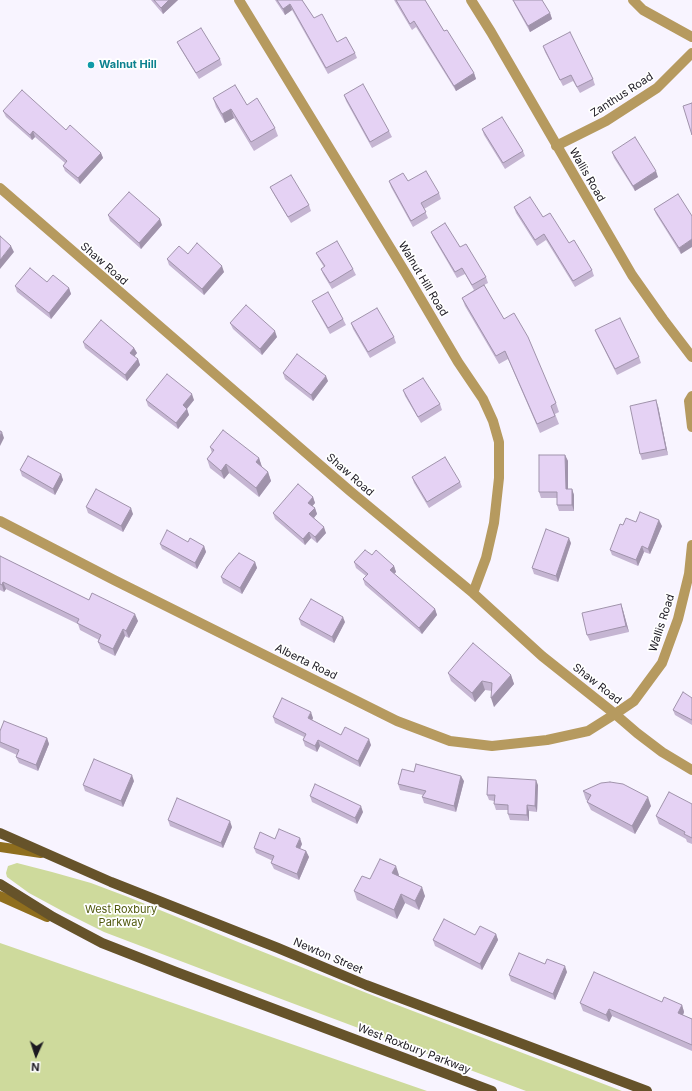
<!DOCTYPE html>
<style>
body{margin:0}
#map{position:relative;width:692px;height:1091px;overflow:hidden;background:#f8f4ff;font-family:Inter,sans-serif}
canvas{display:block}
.north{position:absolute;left:16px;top:1035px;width:40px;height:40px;-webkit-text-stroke:3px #fff;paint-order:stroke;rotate:183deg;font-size:11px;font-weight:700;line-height:16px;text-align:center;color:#1b1821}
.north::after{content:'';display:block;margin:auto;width:14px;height:18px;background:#1b1821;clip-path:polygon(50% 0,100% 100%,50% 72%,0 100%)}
</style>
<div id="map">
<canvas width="692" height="1091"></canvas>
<div class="north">N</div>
</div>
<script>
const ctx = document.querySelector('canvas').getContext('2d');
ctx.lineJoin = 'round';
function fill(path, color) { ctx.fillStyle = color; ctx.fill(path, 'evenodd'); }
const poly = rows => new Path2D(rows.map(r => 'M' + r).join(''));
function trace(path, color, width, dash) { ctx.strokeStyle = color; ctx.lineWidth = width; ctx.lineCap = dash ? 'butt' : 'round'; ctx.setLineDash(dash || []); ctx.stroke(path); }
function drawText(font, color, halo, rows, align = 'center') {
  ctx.font = font + ' Inter,sans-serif'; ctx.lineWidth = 3.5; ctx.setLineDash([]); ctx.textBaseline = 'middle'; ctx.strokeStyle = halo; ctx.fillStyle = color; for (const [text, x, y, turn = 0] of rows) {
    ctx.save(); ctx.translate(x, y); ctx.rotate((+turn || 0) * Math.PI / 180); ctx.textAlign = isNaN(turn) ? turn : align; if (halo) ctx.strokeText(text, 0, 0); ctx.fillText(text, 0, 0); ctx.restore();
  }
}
const green = poly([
 [17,863,52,872,91,883,128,897,243,944,392,1003,622,1091,526,1091,212,973,104,932,66,913,29,893,7,877,6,873,8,866],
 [0,943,251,1030,427,1091,0,1091]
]);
const minor = poly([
 [239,0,405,272,458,362,483,399,493,421,499,442,499,478,494,523,486,558,473,593],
 [471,0,491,32,632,275,663,319,692,357],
 [556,146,606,121,657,88,692,53],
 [0,188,350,491,473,593,542,656,615,714,637,733,662,752,692,770],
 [692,396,689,401,692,427],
 [0,521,114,580,397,721,450,741,492,746,547,740,588,731,615,714,634,701,662,663,678,619,689,574,692,545]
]);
const tertiary = poly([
 [633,0,643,10,692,37]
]);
const secondary = poly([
 [0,847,41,853],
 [0,896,47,917]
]);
const primary = poly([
 [0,833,111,882,278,948,366,985,647,1091],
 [0,884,53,917,102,943,176,972,492,1091]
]);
const wall = poly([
 [151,0,178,0,163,14],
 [275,0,302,0,314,18,337,42,355,53,357,58,328,74,292,10,285,15],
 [394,0,425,0,444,31,474,73,476,79,456,91,416,27,412,30],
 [513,0,550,13,552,19,530,32,515,5],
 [177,42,220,59,222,65,199,79,180,48],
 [543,46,593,79,595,85,580,93,573,81,563,86,545,52],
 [344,95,389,131,392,137,372,148,346,101],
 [213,98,275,128,278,136,254,151,234,118,225,123,216,107],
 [3,111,66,130,101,153,103,158,80,184,65,171,63,166,65,163,35,137,32,140,6,117],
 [482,129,523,151,525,156,505,169,484,135],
 [612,152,658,177,635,191,614,158],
 [389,181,408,181,439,193,441,199,424,209,428,218,413,227,391,187],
 [270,187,309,205,311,211,291,223,273,193],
 [678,194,681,254,656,214,654,209],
 [514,207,543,217,569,243,592,270,594,276,575,287,546,240,537,246,516,213],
 [108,215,162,225,141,249,110,221],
 [431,232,460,247,486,277,488,283,484,285,504,319,556,403,559,412,555,414,559,424,540,433,508,359,499,364,465,306,462,298,474,290,465,274,457,278,433,237],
 [316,253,353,269,356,275,332,289,323,274,321,269,324,267,319,259],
 [188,254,224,272,204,295,169,265,167,259],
 [47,282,69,288,71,294,51,319,17,292,15,286],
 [312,301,343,319,346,325,330,334,315,307],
 [230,323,277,337,262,355,233,329],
 [351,323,394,337,396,343,370,358,353,329],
 [595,330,639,357,641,363,617,375,597,335],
 [83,342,134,348,137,353,134,357,138,359,140,365,127,381,85,348],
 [283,373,328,381,313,401,285,379],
 [403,390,440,404,442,410,421,423,405,396],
 [146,400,194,400,187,409,189,415,178,429,148,406],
 [658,406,668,455,642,460,640,454],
 [210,447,259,458,262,467,268,472,271,481,259,497,229,473,224,479,210,468,207,459,212,453],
 [565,455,568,461,568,489,572,489,574,495,574,511,559,511,557,505,557,498,541,498,539,492],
 [20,470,61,474,63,480,55,495,22,476],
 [412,477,460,482,462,487,429,508,414,483],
 [313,497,315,503,312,506,315,508,317,514,314,518,326,533,317,543,311,538,305,545,275,519,273,513],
 [86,507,133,514,123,532,88,513],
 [636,522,662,526,650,554,644,552,638,566,612,555,610,550,623,525],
 [571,543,558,582,534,574,532,568],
 [160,544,204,546,206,552,197,569,162,549],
 [372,555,394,566,396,572,394,574,435,609,437,615,422,634,365,585,363,579,366,576,356,568,354,562],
 [0,556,89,600,138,621,129,638,125,636,115,656,101,649,98,642,99,640,80,630,78,624,6,589,4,592,0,590],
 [255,562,257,568,242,594,223,583,221,577],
 [621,604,623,610,629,632,590,641,587,635],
 [299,619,345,622,334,643,301,625],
 [448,673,511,675,514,684,494,707,492,691,485,690,475,702,451,681],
 [692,698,692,725,675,715,673,710],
 [273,717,313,718,312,720,341,735,371,745,360,767,320,746,317,752,305,746,303,740,304,737,275,723],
 [0,731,47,738,49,744,38,771,19,763,16,757,17,755,0,747],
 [414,772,464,781,456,812,424,803,422,797,423,795,400,790,398,784],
 [134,781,123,807,85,791,83,785],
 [538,785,537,812,529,811,529,821,510,820,508,814,508,810,496,810,494,804,494,801,489,800,487,795],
 [583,791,651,806,635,834,591,810,587,802,588,801,586,800],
 [310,796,363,812,357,824,312,802],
 [692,804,692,844,687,842,686,839,659,824,656,816],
 [168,820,232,827,223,848,170,826],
 [275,839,302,844,300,849,306,851,309,857,299,880,274,869,271,863,273,861,256,853,254,848],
 [399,875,398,876,425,896,419,910,405,903,397,919,357,900,354,891],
 [496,934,498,940,482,970,435,946,433,940,475,935],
 [545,964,567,972,555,1000,511,981,509,975],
 [662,1002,682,1005,684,1012,683,1015,692,1019,692,1051,612,1016,609,1022,583,1011,580,1003]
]);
const shadedWall = poly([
 [169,0,178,0,163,14,161,8],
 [290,4,292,10,285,15,283,9],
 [550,13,552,19,530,32,528,26],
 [474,73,476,79,456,91,454,86],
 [231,109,234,118,225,123,222,114],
 [33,131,35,137,32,140,30,135],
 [101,153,103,158,80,184,78,178],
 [656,171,658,177,635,191,633,186],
 [160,219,162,225,141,249,139,243],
 [692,239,692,247,681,254,679,248],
 [11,246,14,252,0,269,0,260],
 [222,266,224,272,204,295,202,289],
 [69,288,71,294,51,319,49,313],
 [275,331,277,337,262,355,260,349],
 [134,348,137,353,132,359,130,353],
 [138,359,140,365,127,381,125,375],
 [326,376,328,381,313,401,311,395],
 [192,394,194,400,185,411,183,405],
 [656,400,658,406,668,455,666,449],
 [187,409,189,415,178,429,176,423],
 [2,432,4,438,0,446,0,436],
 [565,455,568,461,568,495,566,489],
 [259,458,262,467,259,471,256,462],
 [226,464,229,473,224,479,221,471],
 [268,472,271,481,259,497,256,488],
 [61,474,63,480,55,495,53,489],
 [572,489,574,495,574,511,572,505],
 [313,497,315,503,310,509,308,503],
 [131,508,133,514,123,532,121,526],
 [315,508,317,514,312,520,309,514],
 [659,520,662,526,650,554,648,549],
 [324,527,326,533,317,543,315,537],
 [309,532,311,538,305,545,303,539],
 [569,538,571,543,558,582,556,576],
 [204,546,206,552,197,569,195,563],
 [642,546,644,552,638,566,636,560],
 [255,562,257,568,242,594,240,588],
 [394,566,396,572,392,576,390,570],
 [3,582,6,589,4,592,2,585],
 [621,604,623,610,629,632,626,626],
 [435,609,437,615,422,634,419,628],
 [135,614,138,621,129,638,126,631],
 [343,617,345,622,334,643,332,637],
 [123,629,125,636,115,656,113,649],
 [511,675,514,684,494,707,491,698],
 [482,681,485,690,475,702,472,693],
 [311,712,313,718,310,724,308,718],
 [47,738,49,744,38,771,36,765],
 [369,739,371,745,360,767,358,761],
 [318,740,320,746,317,752,315,746],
 [132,775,134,781,123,807,121,801],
 [461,776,464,781,456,812,454,806],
 [536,780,538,785,537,812,535,806],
 [648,797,651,806,635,834,632,826],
 [527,805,529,811,529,821,527,815],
 [361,806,363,812,357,824,355,818],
 [230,821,232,827,223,848,221,843],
 [300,838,302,844,298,853,296,847],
 [306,851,309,857,299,880,297,874],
 [396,866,399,875,396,882,392,873],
 [422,887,425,896,419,910,415,901],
 [401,894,405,903,397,919,394,910],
 [496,934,498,940,482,970,480,964],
 [565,966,567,972,555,1000,553,994],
 [682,1005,684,1012,681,1020,678,1013],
 [609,1009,612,1016,609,1022,606,1015]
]);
const building = poly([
 [154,0,169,0,161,8,154,0],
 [277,0,302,0,314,18,322,14,337,42,346,37,355,53,326,68,290,4,283,9,277,0],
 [396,0,425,0,444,31,447,30,474,73,454,86,414,21,410,24,396,0],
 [513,0,542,0,550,13,528,26,513,0],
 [201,28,220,59,196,73,177,42,201,28],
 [570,32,593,79,577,87,571,75,560,80,543,46,570,32],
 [363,84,389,131,370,142,344,95,363,84],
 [235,85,247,105,257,98,275,128,251,142,231,109,222,114,213,98,235,85],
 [22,90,66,130,70,125,101,153,78,178,63,166,67,161,33,131,30,135,3,111,22,90],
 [692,103,692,135,683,106,692,103],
 [502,117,523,151,503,163,482,129,502,117],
 [635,137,656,171,633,186,612,152,635,137],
 [426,171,439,193,421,203,426,212,411,221,389,181,403,173,408,181,426,171],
 [291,175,309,205,288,217,270,187,291,175],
 [129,192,160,219,139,243,108,215,129,192],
 [678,194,692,216,692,239,679,248,654,209,678,194],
 [530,197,543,217,550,213,569,243,574,240,592,270,573,281,544,234,535,240,514,207,530,197],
 [445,223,460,247,466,244,486,277,472,285,462,268,455,272,431,232,445,223],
 [0,236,11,246,0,260,0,236],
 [337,241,353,269,330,283,321,269,325,266,316,253,337,241],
 [197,243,222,266,202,289,167,259,179,246,188,254,197,243],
 [30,268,47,282,53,275,69,288,49,313,15,286,30,268],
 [484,285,504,319,514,313,528,337,556,403,551,406,555,416,537,424,505,351,496,356,462,298,484,285],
 [328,292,343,319,328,328,312,301,328,292],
 [246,305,275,331,260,349,230,323,246,305],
 [377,308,394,337,368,352,351,323,377,308],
 [620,318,639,357,615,369,595,330,620,318],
 [101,320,134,348,130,353,138,359,125,375,83,342,101,320],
 [297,354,326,376,311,395,283,373,297,354],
 [167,374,192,394,183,405,187,409,176,423,146,400,167,374],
 [423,378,440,404,418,417,403,390,423,378],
 [656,400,666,449,640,454,630,406,656,400],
 [223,430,259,458,256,462,268,472,256,488,226,464,221,471,207,459,214,450,210,447,223,430],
 [0,431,2,432,0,436,0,431],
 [539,455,565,455,566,489,572,489,572,505,557,505,557,492,539,492,539,455],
 [28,456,61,474,53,489,20,470,28,456],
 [445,457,460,482,427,502,412,477,445,457],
 [298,484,313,497,308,503,315,508,309,514,324,527,315,537,309,532,303,539,273,513,298,484],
 [96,489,131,508,121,526,86,507,96,489],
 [640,512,659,520,648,549,642,546,636,560,610,550,620,524,623,525,626,518,636,522,640,512],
 [546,529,569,538,556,576,532,568,546,529],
 [167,530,188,542,190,538,204,546,195,563,160,544,167,530],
 [365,550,372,555,376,550,394,566,390,570,435,609,419,628,363,579,368,574,354,562,365,550],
 [239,553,255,562,240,588,221,577,227,567,239,553],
 [0,556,89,600,92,593,135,614,126,631,123,629,113,649,98,642,101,635,77,623,79,619,3,582,2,585,0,584,0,556],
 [311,599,343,617,332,637,299,619,311,599],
 [621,604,626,626,587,635,582,613,621,604],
 [473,643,511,675,491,698,492,683,482,681,472,693,448,673,473,643],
 [683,692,692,698,692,720,673,710,683,692],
 [282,698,311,712,308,718,341,735,345,727,369,739,358,761,318,740,315,746,303,740,306,734,273,717,282,698],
 [4,721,47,738,36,765,16,757,19,750,0,742,0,731,4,721],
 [94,759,132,775,121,801,83,785,94,759],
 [416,764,461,776,454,806,422,797,426,791,398,784,402,769,414,772,416,764],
 [488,777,536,780,535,806,527,805,527,815,508,814,508,805,494,804,495,795,487,795,488,777],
 [610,782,623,784,648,797,632,826,587,802,591,795,583,791,601,783,610,782],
 [315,784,361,806,355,818,310,796,315,784],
 [669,792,692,804,692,838,684,834,685,832,656,816,669,792],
 [177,798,230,821,221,843,168,820,177,798],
 [279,829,300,838,296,847,306,851,297,874,271,863,274,856,254,848,260,832,275,839,279,829],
 [380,859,396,866,392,873,422,887,415,901,401,894,394,910,354,891,362,876,370,879,380,859],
 [444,919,475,935,480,926,496,934,480,964,433,940,444,919],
 [519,953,545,964,547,959,565,966,553,994,509,975,519,953],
 [594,972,662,1002,664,997,682,1005,678,1013,692,1019,692,1045,609,1009,606,1015,580,1003,594,972]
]);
const markers = [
 [91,65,4,"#0f9aa8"]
];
const cultureNames = [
 ["Walnut Hill",99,65]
];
const streetNames = [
 ["Zanthus Road",622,95,-33],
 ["Wallis Road",587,175,60],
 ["Shaw Road",104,264,41],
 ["Walnut Hill Road",423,279,59],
 ["Shaw Road",350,475,41],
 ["Wallis Road",662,623,-72],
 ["Alberta Road",306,662,26],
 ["Shaw Road",597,684,38],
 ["Newton Street",328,956,23],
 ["West Roxbury Parkway",414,1049,21]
];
const parkNames = [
 ["West Roxbury",121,910],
 ["Parkway",121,923]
];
fill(green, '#ceda9c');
trace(minor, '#b69a5f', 10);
trace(tertiary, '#b69a5f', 10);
trace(secondary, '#8f6e1e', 10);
trace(primary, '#66532a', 10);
fill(wall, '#c5b5d2');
fill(shadedWall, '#a093ab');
fill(building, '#e5d2f4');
trace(building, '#a093ab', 1);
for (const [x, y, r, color] of markers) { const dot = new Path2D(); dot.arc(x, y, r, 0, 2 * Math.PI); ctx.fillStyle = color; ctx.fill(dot); trace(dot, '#fff', 1.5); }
drawText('bold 11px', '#0d838f', '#fff', cultureNames, 'left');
drawText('11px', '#1b1821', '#fff', streetNames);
drawText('11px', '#515a0f', '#fff', parkNames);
</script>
